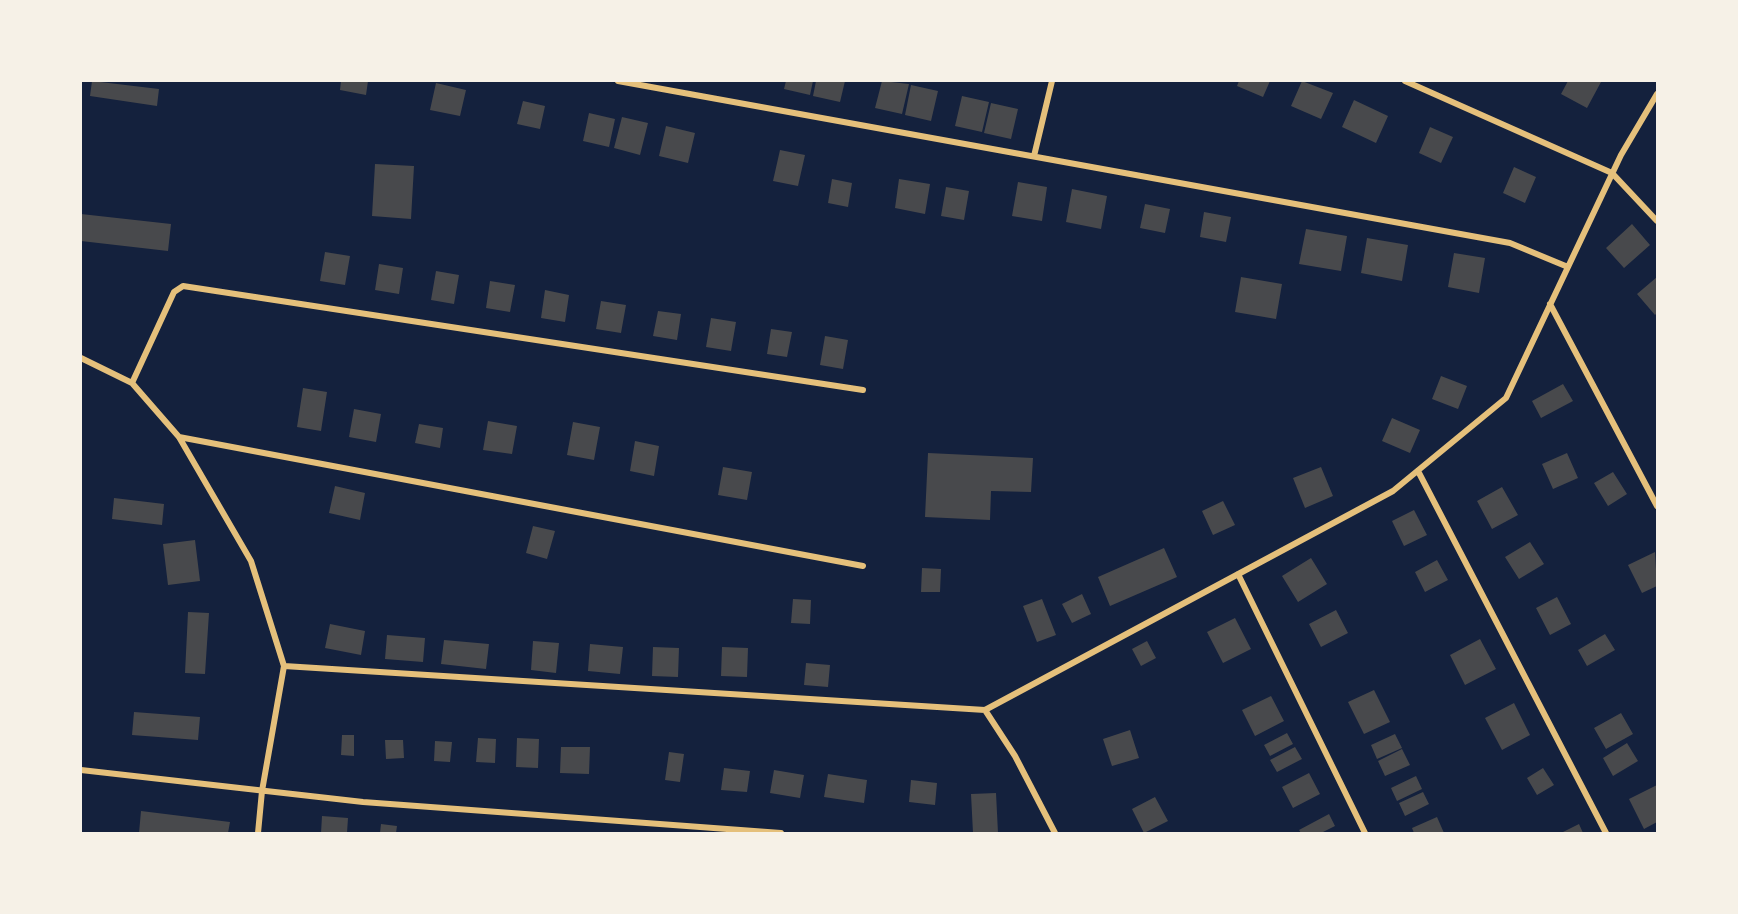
<!DOCTYPE html>
<style>
body{margin:0}
#map{position:relative;width:1738px;height:914px;overflow:hidden;background:#14213d;font-family:"IBM Plex Sans",sans-serif}
canvas{display:block}
.frame{position:absolute;inset:0;border:82px solid #f6f1e7;pointer-events:none}
</style>
<div id="map">
<canvas width="1738" height="914"></canvas>
<div class="frame"></div>
</div>
<script>
const ctx = document.querySelector('canvas').getContext('2d');
ctx.lineJoin = 'round';
function fill(path, color) { ctx.fillStyle = color; ctx.fill(path, 'evenodd'); }
const poly = rows => new Path2D(rows.map(r => 'M' + r).join(''));
function trace(path, color, width, dash) { ctx.strokeStyle = color; ctx.lineWidth = width; ctx.lineCap = dash ? 'butt' : 'round'; ctx.setLineDash(dash || []); ctx.stroke(path); }
const building = poly([
 [92,81,159,89,157,106,90,96],
 [341,81,368,81,366,95,340,90],
 [786,81,813,81,810,95,784,89],
 [816,81,845,81,840,102,813,96],
 [882,81,909,84,902,114,875,108],
 [1239,81,1270,81,1263,97,1237,86],
 [1302,81,1333,93,1321,119,1291,106],
 [1568,81,1601,82,1587,108,1561,94],
 [436,83,466,90,460,116,430,110],
 [911,85,938,91,931,121,905,115],
 [962,96,989,102,982,132,955,126],
 [1354,100,1388,116,1376,143,1342,127],
 [523,101,545,106,540,129,517,124],
 [991,103,1018,109,1011,139,984,133],
 [589,113,615,119,609,147,583,141],
 [622,117,648,123,640,155,614,148],
 [666,126,695,133,688,163,659,156],
 [1430,127,1453,137,1441,163,1419,153],
 [780,150,805,155,798,186,773,181],
 [375,164,414,166,411,219,372,216],
 [1514,167,1536,177,1525,203,1503,193],
 [832,179,852,183,848,207,828,203],
 [899,179,930,184,925,214,895,208],
 [1018,182,1047,187,1042,221,1012,216],
 [946,187,969,191,964,220,941,216],
 [1072,189,1107,196,1101,229,1066,222],
 [1145,204,1170,209,1165,233,1140,228],
 [1204,212,1231,217,1226,242,1200,237],
 [81,214,171,224,168,251,81,241],
 [1632,224,1650,245,1624,268,1606,248],
 [1306,229,1347,236,1341,271,1299,264],
 [1367,238,1408,245,1402,281,1361,273],
 [325,252,350,256,345,285,320,281],
 [1454,253,1485,258,1479,293,1448,287],
 [379,264,403,268,399,294,375,290],
 [436,271,459,275,454,304,431,300],
 [1241,277,1282,284,1276,319,1235,312],
 [1657,277,1657,313,1655,315,1637,294],
 [490,281,515,285,510,312,486,308],
 [545,290,569,295,565,322,541,318],
 [601,301,626,305,621,333,596,329],
 [658,311,681,314,677,340,653,336],
 [711,318,736,322,731,351,706,347],
 [771,329,792,332,787,357,767,354],
 [825,336,848,340,843,369,820,365],
 [1441,376,1467,386,1458,409,1432,399],
 [1563,384,1573,401,1541,418,1532,401],
 [303,388,327,392,321,431,297,427],
 [354,409,381,414,376,442,349,437],
 [1392,418,1420,430,1410,453,1382,441],
 [488,421,517,426,512,454,483,450],
 [573,422,600,427,594,460,567,455],
 [419,424,443,428,440,448,415,443],
 [635,441,659,446,654,476,630,471],
 [928,453,1033,458,1031,492,991,491,990,520,925,517],
 [1567,453,1578,478,1553,489,1542,464],
 [723,467,752,472,747,500,718,495],
 [1321,467,1333,496,1305,508,1293,478],
 [1613,472,1627,494,1608,506,1594,483],
 [335,486,365,493,360,520,329,513],
 [1502,487,1518,515,1492,529,1477,501],
 [114,498,164,504,162,525,112,519],
 [1223,501,1235,525,1213,535,1202,511],
 [1414,510,1427,535,1404,546,1392,521],
 [533,526,555,531,547,559,526,553],
 [195,540,200,581,168,585,163,544],
 [1530,542,1544,564,1519,579,1505,557],
 [1164,548,1177,577,1110,606,1098,577],
 [1655,552,1657,586,1642,593,1628,565],
 [1311,558,1327,584,1298,602,1282,576],
 [1437,560,1448,580,1425,592,1415,572],
 [922,568,941,569,940,592,921,592],
 [1082,594,1091,614,1072,623,1062,604],
 [1557,597,1571,624,1550,635,1536,608],
 [793,599,811,600,810,624,791,623],
 [1042,599,1056,635,1037,642,1023,606],
 [1336,610,1348,633,1321,647,1309,624],
 [188,612,209,613,205,674,185,673],
 [1235,618,1251,649,1223,663,1207,632],
 [330,624,365,631,361,655,325,648],
 [1605,634,1615,650,1587,666,1578,650],
 [387,635,425,638,423,662,385,659],
 [1480,639,1496,669,1465,685,1450,655],
 [444,640,489,644,486,669,441,664],
 [533,641,559,643,556,673,531,670],
 [1147,641,1156,658,1141,666,1132,649],
 [590,644,623,647,620,674,588,671],
 [653,647,679,648,678,677,652,676],
 [722,647,748,648,747,677,721,676],
 [806,663,830,665,828,687,804,685],
 [1374,690,1390,722,1364,734,1348,702],
 [1271,696,1284,721,1255,736,1242,710],
 [1514,703,1530,735,1502,750,1485,718],
 [134,712,200,717,198,740,132,735],
 [1621,713,1633,734,1606,749,1594,728],
 [1130,730,1139,758,1112,766,1103,739],
 [1287,733,1293,744,1270,756,1264,745],
 [1395,734,1402,748,1377,759,1371,745],
 [342,735,354,735,354,756,341,755],
 [478,738,496,739,495,763,476,762],
 [517,738,539,739,538,768,516,767],
 [385,740,403,740,404,758,386,759],
 [435,741,452,742,450,762,434,761],
 [1627,743,1638,761,1613,776,1603,758],
 [561,747,590,747,589,774,560,773],
 [1295,747,1302,759,1277,772,1270,760],
 [1402,749,1410,765,1385,776,1378,761],
 [669,752,684,754,680,782,665,780],
 [724,768,750,771,747,792,721,790],
 [1543,768,1554,785,1537,795,1527,778],
 [774,770,804,775,800,798,770,793],
 [1309,773,1320,794,1293,808,1282,787],
 [828,774,867,780,864,803,824,797],
 [1416,776,1422,789,1397,801,1391,788],
 [911,780,937,783,935,805,909,802],
 [1657,785,1657,822,1644,829,1629,799],
 [1423,792,1429,804,1405,816,1399,803],
 [996,793,998,833,973,833,971,794],
 [1155,797,1168,821,1144,833,1132,809],
 [141,811,230,822,228,833,139,833],
 [1329,814,1335,826,1321,833,1301,833,1299,830],
 [322,816,348,818,347,833,321,833],
 [1437,817,1444,833,1414,833,1412,828],
 [381,824,397,826,396,833,380,833],
 [1579,824,1583,833,1561,833]
]);
const minor = poly([
 [618,81,1510,243,1568,267],
 [1405,81,1612,173,1657,221],
 [1034,156,1052,81],
 [1550,304,1657,506],
 [81,358,132,383,179,437,251,561,284,666,985,710],
 [132,383,174,292,183,286,863,390],
 [179,437,863,566],
 [1418,471,1606,833],
 [1238,574,1365,833],
 [985,710,1393,491,1506,398,1621,155,1657,94],
 [985,710,1015,756,1055,833],
 [81,770,363,802,781,833],
 [258,833,262,791,284,666]
]);
fill(building, '#48494c');
trace(minor, '#e5c07b', 6);
</script>
